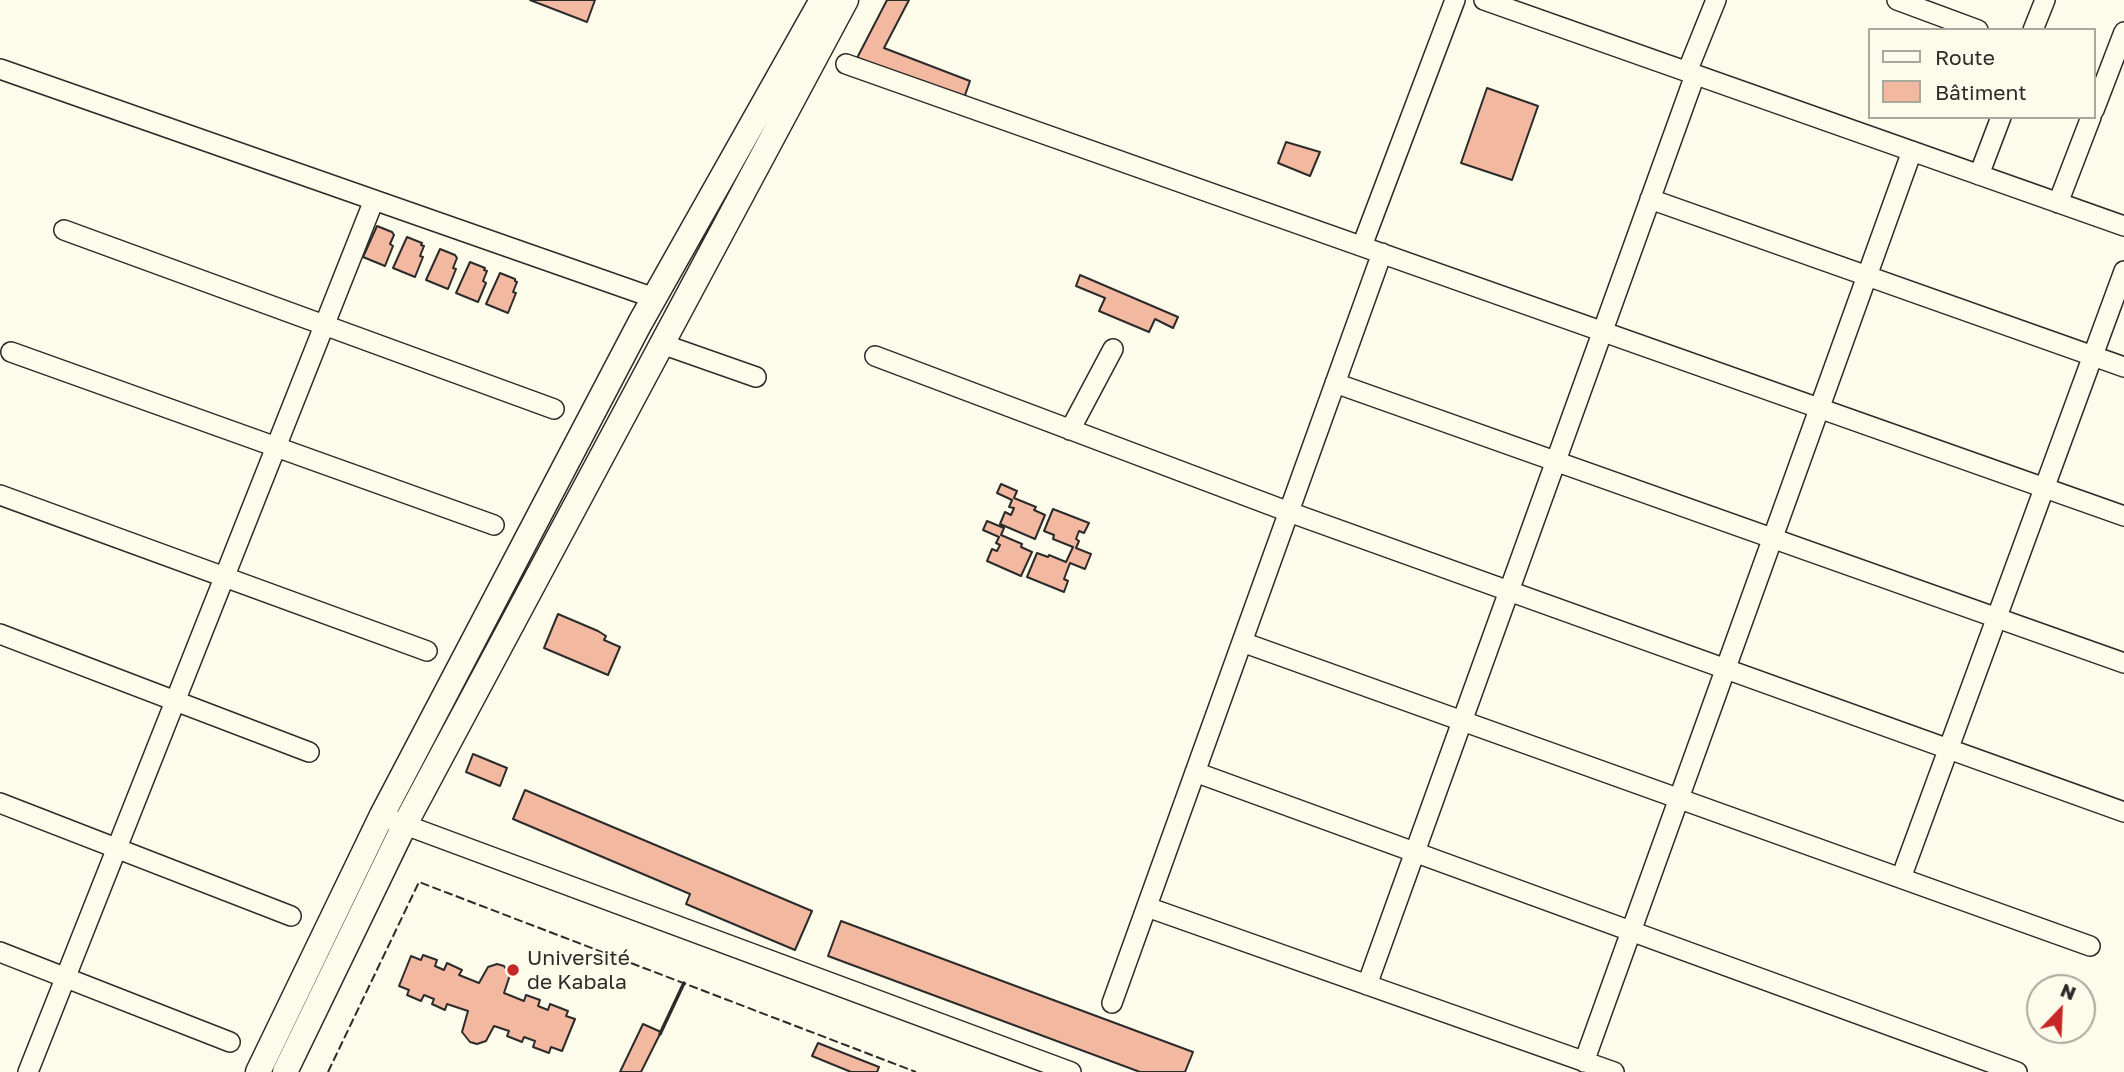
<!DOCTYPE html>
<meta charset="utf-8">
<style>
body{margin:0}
#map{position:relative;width:2124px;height:1072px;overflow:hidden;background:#fdfbea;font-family:"Golos Text",sans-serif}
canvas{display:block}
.legend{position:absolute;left:1868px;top:28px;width:228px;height:91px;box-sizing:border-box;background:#fdfbea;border:2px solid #a9a89e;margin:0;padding:9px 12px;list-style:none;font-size:21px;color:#2b2b2b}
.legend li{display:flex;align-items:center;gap:14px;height:35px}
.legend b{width:35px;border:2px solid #a9a89e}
.north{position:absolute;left:2026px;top:974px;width:70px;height:70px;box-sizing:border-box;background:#fdfbea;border:2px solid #a9a89e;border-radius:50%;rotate:23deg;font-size:19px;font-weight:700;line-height:28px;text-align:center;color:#2b2b2b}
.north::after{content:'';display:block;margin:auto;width:24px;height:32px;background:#c62828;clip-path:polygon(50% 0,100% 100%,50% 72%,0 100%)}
</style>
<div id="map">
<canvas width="2124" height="1072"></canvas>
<ul class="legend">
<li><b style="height:9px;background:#fdfbea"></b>Route</li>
<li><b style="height:19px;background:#f2b8a0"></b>Bâtiment</li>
</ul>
<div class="north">N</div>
</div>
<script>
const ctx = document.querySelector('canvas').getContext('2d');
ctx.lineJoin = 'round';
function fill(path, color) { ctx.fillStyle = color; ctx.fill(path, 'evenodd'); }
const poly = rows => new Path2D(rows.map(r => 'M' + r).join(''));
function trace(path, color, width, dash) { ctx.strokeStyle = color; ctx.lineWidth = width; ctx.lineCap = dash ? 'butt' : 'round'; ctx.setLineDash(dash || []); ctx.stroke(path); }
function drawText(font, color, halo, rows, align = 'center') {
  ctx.font = font + ' "Golos Text",sans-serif'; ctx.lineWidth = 5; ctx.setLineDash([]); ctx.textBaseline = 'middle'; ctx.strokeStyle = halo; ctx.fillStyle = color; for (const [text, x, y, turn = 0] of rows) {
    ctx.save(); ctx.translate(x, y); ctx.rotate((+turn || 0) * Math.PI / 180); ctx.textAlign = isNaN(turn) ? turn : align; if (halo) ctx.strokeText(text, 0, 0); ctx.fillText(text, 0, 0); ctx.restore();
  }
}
const building = poly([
 [530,0,595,0,587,22,530,0],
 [887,0,909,0,884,48,970,81,964,98,856,60,887,0],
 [1487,88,1538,106,1512,180,1461,163,1487,88],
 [1286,142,1320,152,1310,176,1278,163,1286,142],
 [377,226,392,232,394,235,390,244,393,246,385,266,363,257,377,226],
 [407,237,422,243,421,245,424,246,420,256,423,257,415,277,393,268,407,237],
 [440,249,455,255,457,258,453,268,456,269,448,289,426,280,440,249],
 [470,262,485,268,484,270,487,271,483,281,486,283,478,302,456,293,470,262],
 [500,273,515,279,515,281,517,282,513,292,516,293,508,313,486,304,500,273],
 [1080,275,1178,317,1173,328,1155,319,1149,332,1099,311,1105,298,1076,286,1080,275],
 [1001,484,1017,491,1014,498,1036,507,1034,510,1045,515,1035,539,1000,524,1005,512,1011,515,1014,508,1009,507,1012,500,997,493,1001,484],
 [1053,509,1089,523,1084,533,1079,531,1076,539,1079,541,1076,548,1091,554,1085,569,1070,563,1064,579,1068,581,1064,592,1027,577,1037,553,1048,557,1049,555,1066,562,1073,547,1053,539,1054,535,1044,531,1053,509],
 [987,521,1004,528,1001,535,1022,544,1021,547,1032,552,1021,576,987,561,992,549,997,551,1000,545,996,543,999,537,983,530,987,521],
 [558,614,598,631,606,636,604,640,620,647,608,675,544,648,558,614],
 [473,754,507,768,500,786,466,772,473,754],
 [525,790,812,911,795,950,686,904,690,894,513,819,525,790],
 [841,921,1193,1052,1185,1072,1140,1072,828,956,841,921],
 [423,955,437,960,435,966,444,970,447,963,462,970,459,975,479,983,488,967,497,964,504,966,510,975,504,993,524,1001,526,995,540,1000,538,1006,548,1010,550,1004,568,1011,566,1016,575,1019,562,1051,551,1047,549,1053,533,1047,535,1041,524,1037,522,1042,507,1036,509,1031,494,1026,486,1041,477,1044,470,1042,462,1032,468,1011,447,1004,445,1010,432,1004,434,999,424,995,421,1001,407,995,409,990,399,986,411,956,421,960,423,955],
 [643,1024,661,1032,641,1072,620,1072,643,1024],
 [818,1043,879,1067,877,1072,851,1072,812,1056,818,1043]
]);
const minor = poly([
 [1484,0,2124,226],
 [1897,0,1978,30],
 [2033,30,2045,0],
 [846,64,2124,516],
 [0,69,654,298],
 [1687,72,1716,0],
 [2094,110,2124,32],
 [1979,175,2001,117],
 [1650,199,2124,367],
 [2058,203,2091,117],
 [64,230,554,409],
 [1362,246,1455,0],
 [662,344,756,377],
 [11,352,494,525],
 [875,356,1289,512,2124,812],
 [1335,383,2124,663],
 [1070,430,1113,349],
 [0,495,427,651],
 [0,634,309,752],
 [1242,642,2090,946],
 [1195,772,2017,1072],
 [0,803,291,916],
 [392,820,1071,1072],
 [1901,878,2124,271],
 [1147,907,1614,1072],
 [0,952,230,1042],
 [1367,985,1695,75],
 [1112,1003,1382,253],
 [1584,1062,1912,151],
 [28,1072,374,200]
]);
const major = poly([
 [258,1072,382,815,640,323,822,0],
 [285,1072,404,826,846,0]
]);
const fence = poly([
 [328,1072,419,882,916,1072]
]);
const wall = poly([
 [660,1034,684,983]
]);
const markers = [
 [513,970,7,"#c62828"]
];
const poiNames = [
 ["Université",527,958],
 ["de Kabala",527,982]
];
fill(building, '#f2b8a0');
trace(building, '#2b2b2b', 2);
trace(minor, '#2b2b2b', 22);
trace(major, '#2b2b2b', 27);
trace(minor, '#fdfbea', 19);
trace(major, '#fdfbea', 24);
trace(fence, '#2b2b2b', 2, [9, 3.5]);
trace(wall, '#2b2b2b', 3.5);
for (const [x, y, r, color] of markers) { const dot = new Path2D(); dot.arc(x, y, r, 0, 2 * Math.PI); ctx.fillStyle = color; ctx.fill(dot); trace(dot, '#fdfbea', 2.5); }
drawText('21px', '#2b2b2b', '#fdfbea', poiNames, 'left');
</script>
